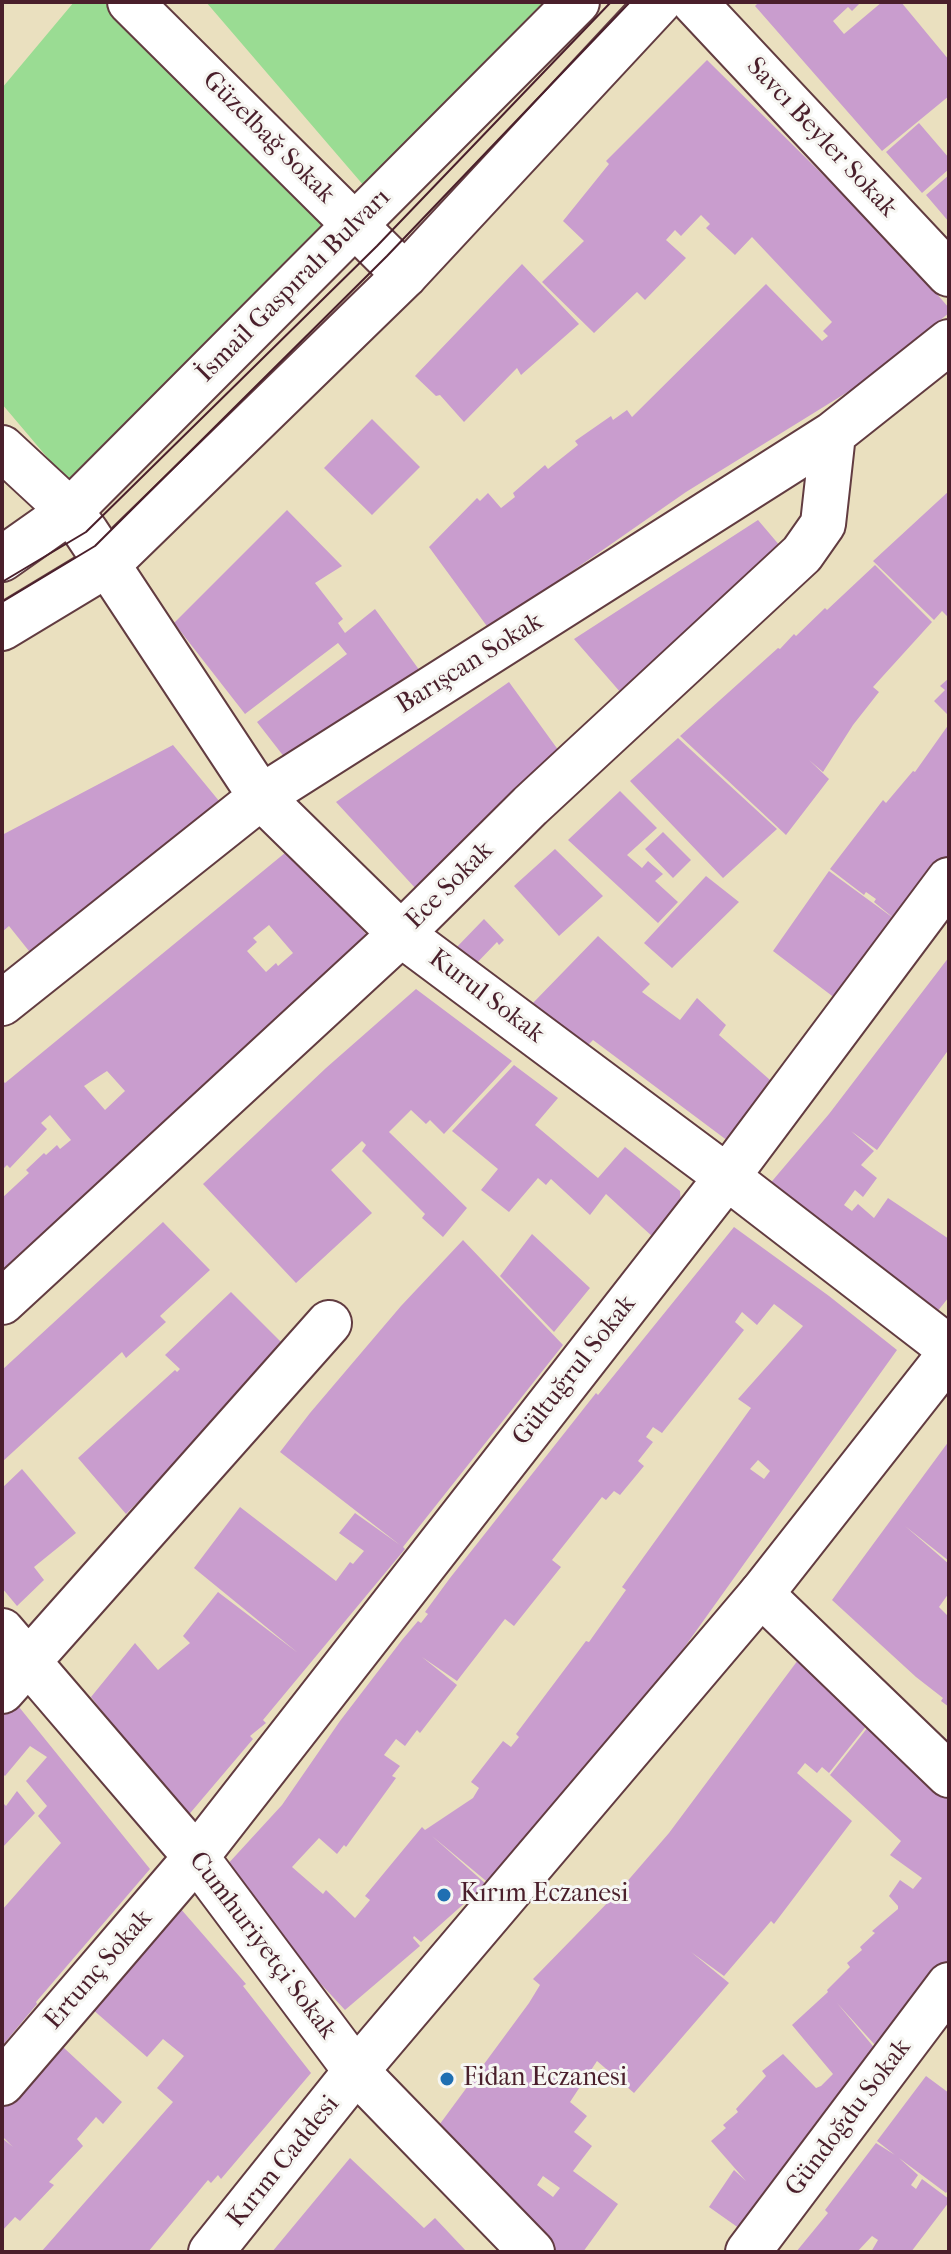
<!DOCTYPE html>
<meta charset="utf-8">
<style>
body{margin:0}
#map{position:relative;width:951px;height:2254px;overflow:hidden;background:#eae0bf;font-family:"IM FELL French Canon",serif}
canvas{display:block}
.frame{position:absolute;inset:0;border:4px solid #4a1f2b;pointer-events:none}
</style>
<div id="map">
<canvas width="951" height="2254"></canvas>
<div class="frame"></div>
</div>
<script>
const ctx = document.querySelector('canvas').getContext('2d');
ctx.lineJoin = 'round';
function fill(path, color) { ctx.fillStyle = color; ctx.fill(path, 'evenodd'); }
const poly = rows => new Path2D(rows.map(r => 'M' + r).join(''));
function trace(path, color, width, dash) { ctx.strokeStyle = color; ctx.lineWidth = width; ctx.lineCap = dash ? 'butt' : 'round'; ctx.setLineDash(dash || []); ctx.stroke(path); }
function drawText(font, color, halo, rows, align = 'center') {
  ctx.font = font + ' "IM FELL French Canon",serif'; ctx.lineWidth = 6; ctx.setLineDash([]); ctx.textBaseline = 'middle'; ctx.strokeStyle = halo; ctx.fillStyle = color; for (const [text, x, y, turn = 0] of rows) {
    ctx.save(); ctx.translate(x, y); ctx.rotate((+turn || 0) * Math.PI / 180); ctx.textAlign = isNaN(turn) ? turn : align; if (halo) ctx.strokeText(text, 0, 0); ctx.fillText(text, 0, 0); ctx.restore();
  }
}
const green = poly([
 [74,2,136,2,352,243,85,502,2,404,2,88],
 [206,2,582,2,389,215]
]);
const building = poly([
 [759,2,861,2,852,11,848,7,833,21,844,34,882,2,901,2,949,60,949,96,882,151,755,6],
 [707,60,899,250,949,308,949,313,859,385,686,492,489,629,429,547,477,498,480,501,488,493,501,508,515,497,513,493,545,465,548,469,578,445,575,441,611,416,613,420,627,410,632,417,766,284,822,341,828,336,823,331,832,322,752,237,735,255,706,228,710,224,701,215,681,236,675,230,666,240,686,258,645,300,637,292,594,333,542,282,584,241,563,221,609,164,606,161],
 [919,123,949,158,949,169,922,193,886,152],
 [949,175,949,222,926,195],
 [522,264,579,324,521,375,517,368,464,422,440,395,436,396,415,376],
 [372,419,420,467,372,515,324,468],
 [949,491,949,614,947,616,942,611,934,620,873,561],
 [287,510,342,566,315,583,343,619,338,623,345,633,375,609,420,671,285,758,257,722,347,654,338,643,245,714,174,623],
 [758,520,786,553,628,701,574,639],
 [875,565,932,622,873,687,879,692,853,725,823,772,809,760,829,779,786,835,680,736,778,648,780,649,794,634,796,636,825,608,827,610],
 [949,678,949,716,934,701,945,690,940,686],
 [509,682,564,758,417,890,336,802],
 [949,724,949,869,844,1005,773,951,829,871,896,920,874,902,876,899,866,892,864,895,830,869,883,800,886,803,913,771,915,772],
 [678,738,777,829,723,878,630,781],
 [173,745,224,807,37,961,9,926,2,932,2,835],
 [620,791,657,828,627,855,642,868,648,861,663,874,655,881,678,902,658,923,568,840],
 [663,832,691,860,673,878,645,849],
 [291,848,372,941,229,1072,221,1063,228,1072,2,1287,2,1198,29,1173,26,1170,44,1153,46,1155,57,1145,60,1149,71,1140,50,1115,41,1123,47,1129,10,1168,7,1165,2,1170,2,1080,5,1083],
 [269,925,293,953,278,966,276,963,266,972,247,951,257,942,253,938],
 [107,1071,125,1091,105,1110,84,1086],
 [555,849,603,896,559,936,514,886],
 [706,876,739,902,672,968,644,943],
 [484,919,504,940,499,945,497,942,472,968,453,951],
 [598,936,650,984,642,992,680,1020,697,998,726,1025,719,1035,778,1087,732,1144,593,1040,588,1045,532,1004],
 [949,957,949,1049,877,1150,851,1131,874,1151,861,1165,877,1178,863,1197,855,1190,844,1205,852,1211,858,1204,874,1218,888,1198,949,1239,949,1297,928,1323,762,1193,829,1114],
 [416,989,512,1061,444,1134,430,1120,426,1124,411,1110,389,1132,467,1208,443,1237,422,1218,425,1214,362,1151,366,1145,362,1141,331,1170,372,1213,296,1283,203,1184,326,1068],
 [514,1065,558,1098,535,1125,598,1178,625,1147,680,1191,681,1206,654,1238,606,1194,590,1215,551,1179,546,1185,538,1178,509,1212,481,1190,498,1169,452,1131],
 [163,1222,210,1270,160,1316,166,1322,126,1358,122,1352,2,1462,2,1370],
 [734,1227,829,1296,897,1350,651,1694,491,1885,432,1836,486,1884,421,1942,414,1936,413,1938,420,1946,345,2010,281,1941,226,1866,282,1805,340,1721,402,1640,418,1621,421,1623,428,1614,425,1612,450,1578,596,1393,598,1395],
 [774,1304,803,1326,738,1399,751,1408,622,1587,626,1590,589,1642,586,1641,516,1734,519,1737,511,1747,503,1741,471,1782,479,1788,473,1798,425,1830,422,1827,365,1896,370,1900,355,1918,326,1890,323,1894,292,1867,319,1838,337,1854,344,1845,346,1847,396,1778,392,1776,400,1766,384,1755,396,1739,405,1746,417,1730,420,1733,457,1685,422,1657,457,1681,505,1619,514,1626,561,1567,552,1560,602,1497,606,1500,614,1491,620,1495,644,1466,638,1461,653,1442,646,1437,653,1427,662,1433,744,1330,735,1322,742,1312,757,1325],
 [758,1460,770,1471,764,1479,750,1469],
 [532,1234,590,1288,554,1332,500,1276],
 [463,1240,563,1345,403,1547,405,1549,268,1714,263,1720,266,1723,250,1736,253,1739,186,1818,91,1697,135,1643,158,1670,190,1643,183,1636,218,1592,298,1653,194,1568,240,1507,336,1581,350,1562,353,1564,364,1551,339,1533,355,1513,400,1545,280,1452,310,1413,401,1306],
 [231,1292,289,1350,126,1514,78,1458,175,1370,177,1372,180,1369,165,1355],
 [949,1441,949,1561,905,1526,949,1564,949,1593,939,1607,949,1617,949,1707,941,1701,943,1698,916,1677,832,1600],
 [22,1469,76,1533,34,1567,44,1580,17,1606,2,1588,2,1488],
 [801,1656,871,1720,829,1773,822,1767,817,1773,805,1763,797,1773,852,1821,774,1924,771,1921,724,1976,691,1952,729,1983,634,2093,597,2061,570,2102,587,2116,574,2132,592,2146,573,2171,618,2204,583,2252,551,2252,434,2132,529,2003,540,1985,533,1979,618,1892,669,1833],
 [543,2176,560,2188,553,2197,537,2185],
 [15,1702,150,1869,36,2002,37,2004,2,2046,2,1910,61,1843,38,1816,47,1806,26,1781,47,1757,30,1746,5,1776,2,1773,2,1717],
 [872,1722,949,1795,949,1974,884,2055,837,2003,887,2063,753,2238,709,2207,734,2170,746,2181,711,2141,726,2128,723,2125,738,2112,736,2109,766,2076,762,2071,783,2054,816,2088,821,2086,833,2074,792,2025,828,1992,827,1990,850,1967,847,1963,862,1950,860,1947,875,1933,872,1931,898,1909,898,1906,889,1896,900,1880,913,1889,922,1878,890,1855,901,1841,830,1775],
 [17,1791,35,1813,2,1848,2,1802,6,1806],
 [180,1908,246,1984,243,1986,311,2073,221,2179,218,2175,211,2183,208,2180,148,2252,41,2252,173,2102,157,2088,184,2056,163,2039,147,2057,91,2008],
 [63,2047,122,2102,103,2124,96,2117,77,2139,83,2146,49,2182,54,2185,20,2221,15,2217,2,2231,2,2138,13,2147,2,2136,2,2108,22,2086,25,2089],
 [926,2076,949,2093,949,2189,946,2193,899,2158,918,2175,911,2185,916,2189,922,2179,949,2199,949,2202,911,2252,871,2252,878,2240,872,2236,857,2252,796,2252,828,2213,825,2210,876,2143,895,2155,877,2141],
 [350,2158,424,2228,435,2218,467,2252,272,2252]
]);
const minor = poly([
 [130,2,405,275],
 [694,2,949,274],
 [2,448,70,511,86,532,261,797,401,934,727,1177,949,1348],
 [2,1003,261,797,833,434,949,342],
 [2,1302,401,934,530,806,802,554,823,524,833,434],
 [761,1594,949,1775],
 [2,1631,196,1857,356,2071,532,2252],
 [2,1691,329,1323],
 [2,2083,196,1857,727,1177,949,880],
 [748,2252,949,1985]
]);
const major = poly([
 [2,559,70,511,577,2],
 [2,628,108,564,405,275,659,2],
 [211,2252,356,2071,761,1594,949,1355]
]);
const tram = poly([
 [2,582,86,532,377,246,611,2],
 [2,602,95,546,387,256,630,2]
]);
const markers = [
 [444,1895,8,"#1f6fb2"],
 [447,2079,8,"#1f6fb2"]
];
const streetNames = [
 ["Güzelbağ Sokak",268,138,45],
 ["Savcı Beyler Sokak",821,138,47],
 ["İsmail Gaspıralı Bulvarı",294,286,-45],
 ["Barışcan Sokak",470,664,-32],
 ["Ece Sokak",450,886,-45],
 ["Kurul Sokak",486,997,37],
 ["Gültuğrul Sokak",575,1371,-52],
 ["Cumhuriyetçi Sokak",262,1946,53],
 ["Ertunç Sokak",99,1970,-49],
 ["Gündoğdu Sokak",849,2118,-53],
 ["Kırım Caddesi",284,2162,-51]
];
const poiNames = [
 ["Kırım Eczanesi",460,1895],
 ["Fidan Eczanesi",463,2079]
];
fill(green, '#9adc93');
fill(building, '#c99dce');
trace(minor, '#623c41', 48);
trace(major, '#623c41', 48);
trace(minor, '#fff', 44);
trace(major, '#fff', 44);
trace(tram, '#4a1f2b', 2);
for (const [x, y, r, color] of markers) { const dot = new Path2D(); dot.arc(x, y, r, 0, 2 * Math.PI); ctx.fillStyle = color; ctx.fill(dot); trace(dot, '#f6f6f2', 3); }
drawText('26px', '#4a1f2b', '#f6f6f2', streetNames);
drawText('26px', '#4a1f2b', '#f6f6f2', poiNames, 'left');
</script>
